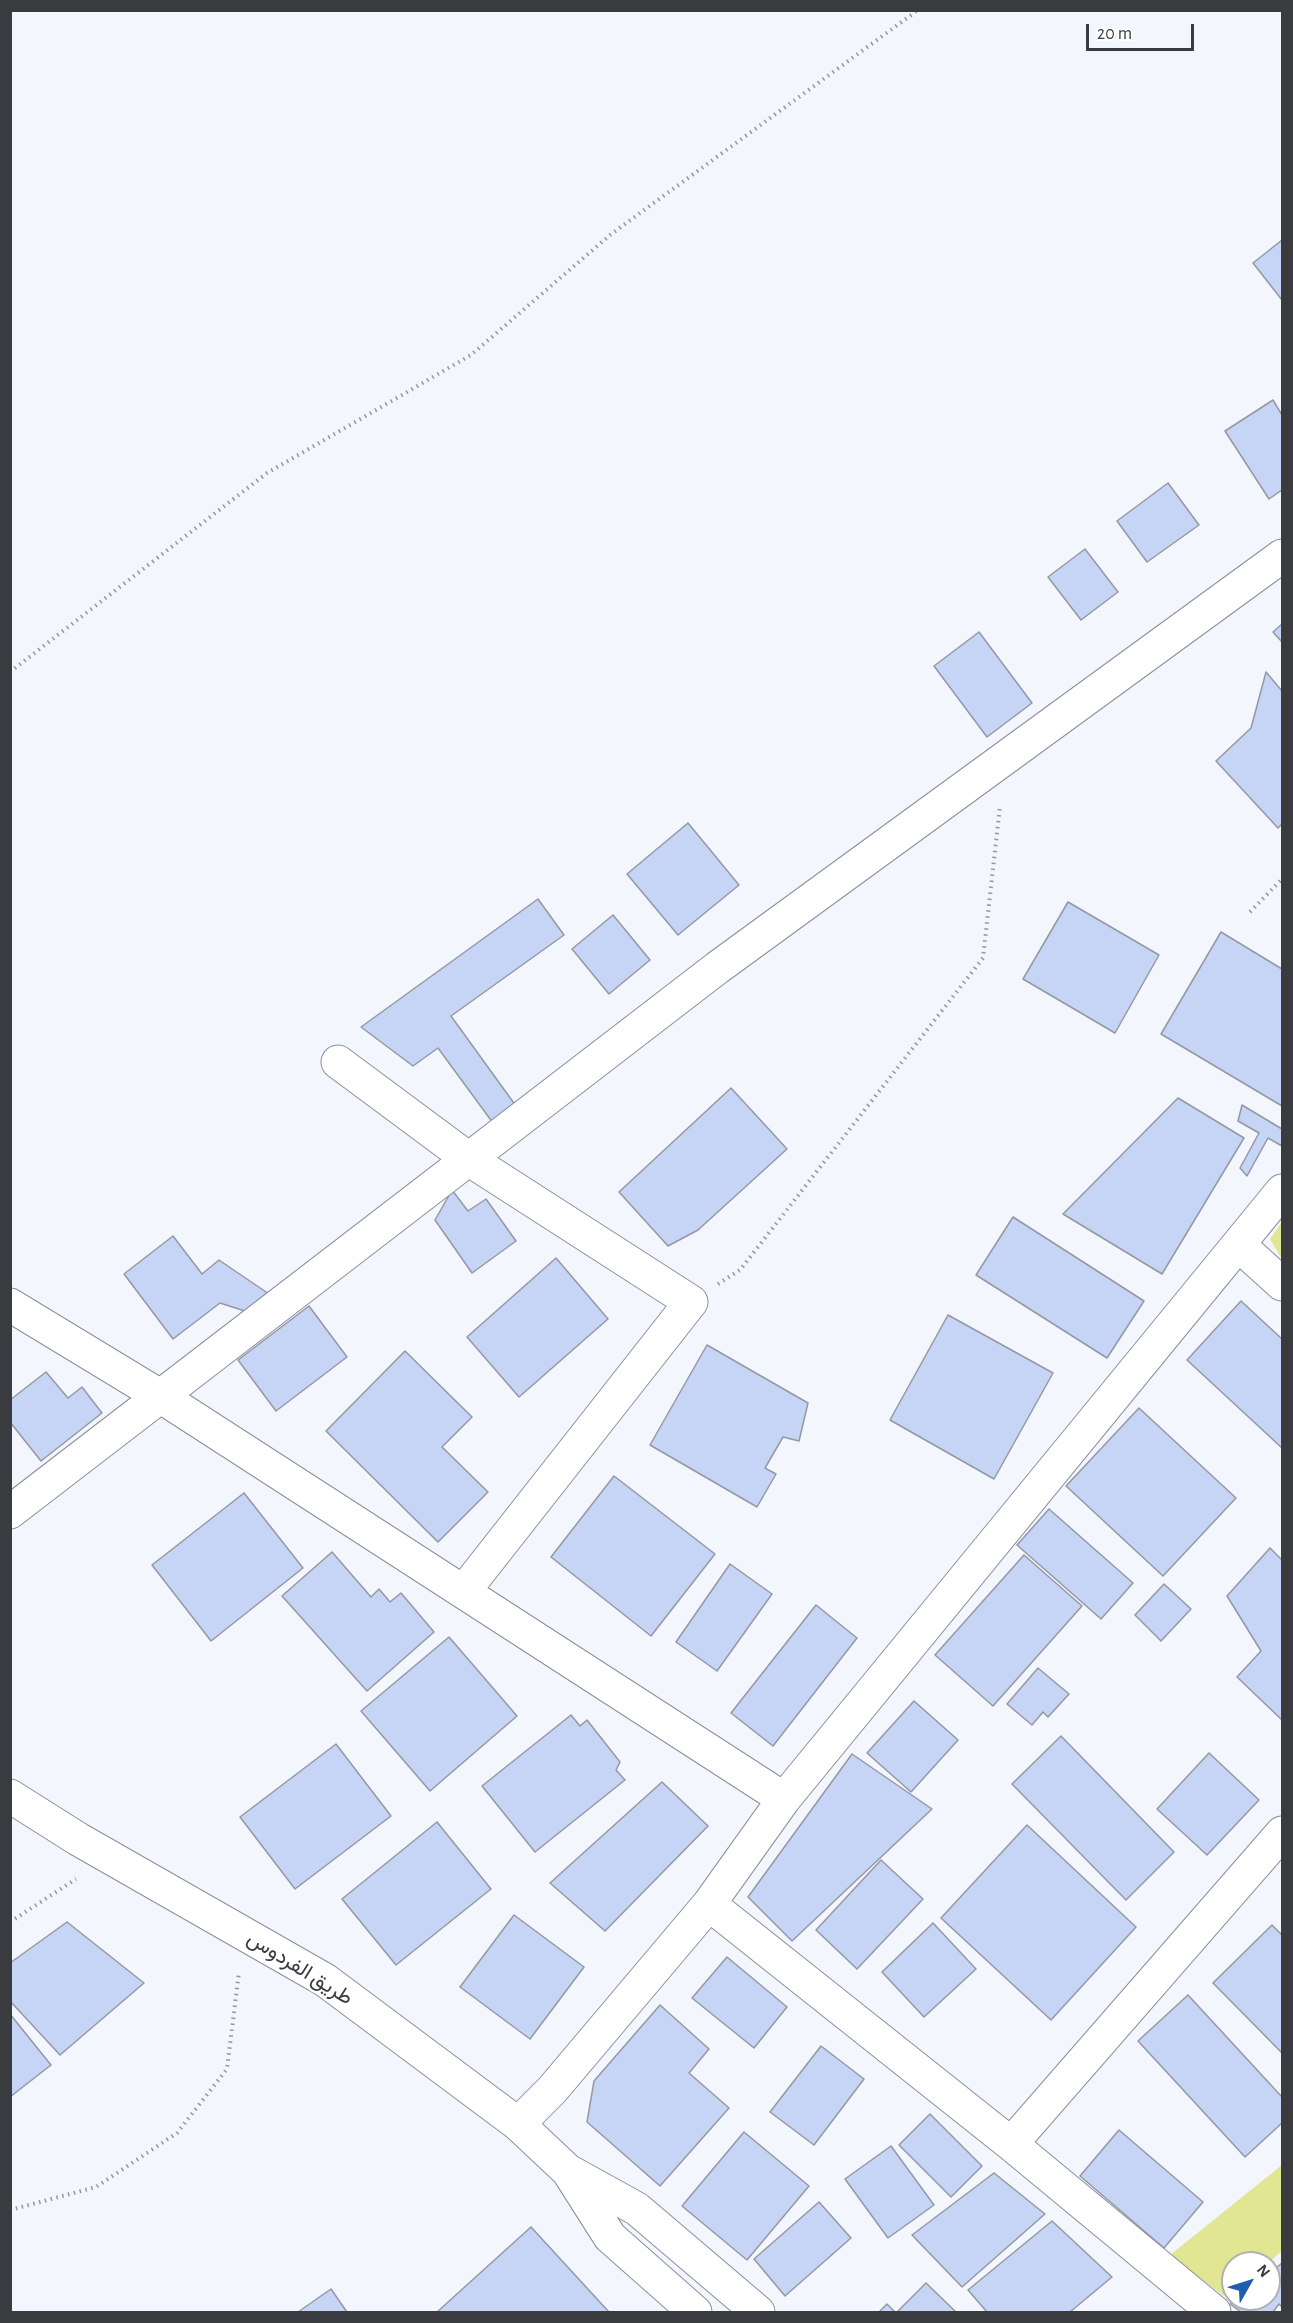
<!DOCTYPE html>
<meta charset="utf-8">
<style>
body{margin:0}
#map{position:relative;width:1293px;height:2323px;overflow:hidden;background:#f3f6fd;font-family:"Alegreya Sans",sans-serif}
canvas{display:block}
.frame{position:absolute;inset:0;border:12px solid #393b3f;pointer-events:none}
.north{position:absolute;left:1221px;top:2251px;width:60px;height:60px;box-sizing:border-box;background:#fff;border:2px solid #b0b1b2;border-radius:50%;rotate:51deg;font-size:16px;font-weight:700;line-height:24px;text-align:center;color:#393b3f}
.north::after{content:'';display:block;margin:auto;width:21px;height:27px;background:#1f5daf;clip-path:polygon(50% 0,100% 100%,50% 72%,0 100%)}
.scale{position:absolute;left:1086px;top:24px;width:108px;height:27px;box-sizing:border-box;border:3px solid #393b3f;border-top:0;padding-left:8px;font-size:18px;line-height:21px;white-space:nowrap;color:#393b3f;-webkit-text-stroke:4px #fff;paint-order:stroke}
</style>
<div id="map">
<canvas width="1293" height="2323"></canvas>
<div class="frame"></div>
<div class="north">N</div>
<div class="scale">20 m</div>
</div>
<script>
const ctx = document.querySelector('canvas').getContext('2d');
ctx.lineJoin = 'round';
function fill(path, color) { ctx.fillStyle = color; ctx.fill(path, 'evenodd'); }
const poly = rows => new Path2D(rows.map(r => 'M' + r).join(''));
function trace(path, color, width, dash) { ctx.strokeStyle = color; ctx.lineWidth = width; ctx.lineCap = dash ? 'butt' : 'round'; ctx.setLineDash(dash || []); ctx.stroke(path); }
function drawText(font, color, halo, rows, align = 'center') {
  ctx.font = font + ' "Alegreya Sans",Vazirmatn,sans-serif'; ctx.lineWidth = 5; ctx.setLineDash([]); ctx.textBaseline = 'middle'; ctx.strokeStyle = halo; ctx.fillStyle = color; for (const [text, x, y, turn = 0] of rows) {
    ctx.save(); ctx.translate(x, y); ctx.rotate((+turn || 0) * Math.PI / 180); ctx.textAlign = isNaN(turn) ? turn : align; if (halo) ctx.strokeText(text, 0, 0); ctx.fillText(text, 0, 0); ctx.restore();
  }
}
const green = poly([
 [1282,1222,1282,1259,1270,1239],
 [1282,2165,1282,2251,1268,2263,1233,2263,1233,2290,1224,2296,1170,2255]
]);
const building = poly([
 [1282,240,1282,300,1253,263,1282,240],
 [1273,400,1282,415,1282,490,1269,499,1225,431,1273,400],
 [1168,483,1199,525,1147,562,1117,521,1168,483],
 [1085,549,1118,592,1081,620,1048,577,1085,549],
 [1282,624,1282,642,1273,632,1282,624],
 [979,632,1032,703,987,737,934,666,979,632],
 [1266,672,1282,691,1282,824,1278,828,1216,761,1251,728,1266,672],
 [688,823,739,885,678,935,627,874,688,823],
 [538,899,564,935,451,1016,516,1106,493,1123,438,1048,413,1066,361,1027,538,899],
 [1068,902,1159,955,1115,1033,1023,979,1068,902],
 [613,915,650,960,609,994,572,949,613,915],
 [1221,932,1282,969,1282,1106,1161,1034,1221,932],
 [731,1088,787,1149,698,1230,668,1246,619,1192,731,1088],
 [1178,1098,1244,1138,1162,1274,1063,1214,1178,1098],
 [1242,1105,1282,1129,1282,1146,1268,1138,1247,1176,1240,1168,1259,1133,1238,1121,1242,1105],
 [452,1190,468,1211,486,1199,516,1241,472,1273,435,1220,452,1190],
 [1013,1217,1144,1301,1107,1358,976,1275,1013,1217],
 [173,1236,202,1274,219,1260,269,1294,248,1312,220,1303,173,1339,124,1274,173,1236],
 [556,1258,608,1319,519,1397,467,1337,556,1258],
 [1241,1301,1282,1339,1282,1448,1187,1360,1241,1301],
 [309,1306,347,1357,276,1411,238,1360,309,1306],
 [948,1315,1053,1373,994,1479,890,1420,948,1315],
 [707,1345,808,1403,799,1441,783,1437,765,1468,776,1474,757,1507,650,1445,707,1345],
 [405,1351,472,1417,442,1447,488,1492,438,1542,326,1431,405,1351],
 [46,1372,68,1398,82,1387,102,1413,41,1461,10,1422,10,1400,46,1372],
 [1139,1408,1236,1498,1163,1576,1066,1486,1139,1408],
 [614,1476,715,1554,651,1636,551,1557,614,1476],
 [244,1493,303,1568,211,1641,152,1565,244,1493],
 [1049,1509,1133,1583,1101,1619,1017,1545,1049,1509],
 [1270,1548,1282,1560,1282,1720,1237,1677,1261,1651,1227,1596,1270,1548],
 [332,1552,371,1597,379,1589,390,1602,401,1593,434,1632,367,1691,282,1596,332,1552],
 [1024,1555,1082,1606,993,1706,935,1655,1024,1555],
 [730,1564,772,1594,717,1671,676,1642,730,1564],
 [1164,1584,1191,1609,1161,1641,1135,1615,1164,1584],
 [816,1605,857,1638,773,1746,731,1713,816,1605],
 [449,1637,517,1716,430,1791,361,1711,449,1637],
 [1038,1668,1069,1694,1048,1717,1043,1712,1032,1725,1007,1704,1038,1668],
 [914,1701,958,1740,911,1792,867,1753,914,1701],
 [571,1715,580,1726,587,1720,620,1762,616,1770,625,1780,535,1852,482,1786,571,1715],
 [1061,1736,1174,1852,1126,1900,1012,1784,1061,1736],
 [336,1744,391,1816,295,1889,240,1817,336,1744],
 [1209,1753,1259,1800,1207,1855,1157,1809,1209,1753],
 [852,1754,932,1809,792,1941,748,1897,852,1754],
 [662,1782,708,1826,605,1931,550,1883,662,1782],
 [437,1822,491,1889,396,1965,342,1899,437,1822],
 [1027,1825,1136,1927,1051,2020,941,1918,1027,1825],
 [881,1860,923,1899,857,1969,816,1930,881,1860],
 [514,1915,584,1967,530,2039,460,1987,514,1915],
 [67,1922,144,1983,60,2055,10,2001,10,1963,67,1922],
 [933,1923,976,1969,924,2017,882,1972,933,1923],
 [1272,1925,1282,1935,1282,2053,1213,1983,1272,1925],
 [727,1957,787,2007,754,2048,692,1998,727,1957],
 [1188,1995,1282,2097,1282,2123,1245,2157,1138,2041,1188,1995],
 [660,2005,709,2049,689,2073,729,2108,660,2186,587,2122,594,2081,660,2005],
 [10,2014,51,2065,10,2097,10,2014],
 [821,2046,864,2079,814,2145,770,2112,821,2046],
 [930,2114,982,2166,951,2197,899,2145,930,2114],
 [1119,2130,1203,2202,1164,2248,1080,2176,1119,2130],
 [744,2132,809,2186,747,2260,682,2206,744,2132],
 [891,2146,934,2205,888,2238,845,2179,891,2146],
 [994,2173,1045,2214,962,2287,912,2235,994,2173],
 [819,2202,851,2238,785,2296,754,2259,819,2202],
 [1052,2221,1112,2277,1070,2312,987,2312,968,2290,1052,2221],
 [531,2227,609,2312,437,2312,531,2227],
 [1282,2263,1282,2307,1279,2304,1273,2312,1241,2312,1230,2304,1236,2299,1269,2299,1269,2274,1282,2263],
 [926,2283,956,2312,897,2312,926,2283],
 [331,2289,347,2312,298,2312,331,2289],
 [887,2304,895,2312,879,2312,887,2304]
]);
const path = poly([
 [10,672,267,473,471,355,610,235,918,10],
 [1250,912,1282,879],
 [718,1284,740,1270,983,958,1000,806],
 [10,1922,76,1879],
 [10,2210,96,2187,177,2133,227,2069,239,1972]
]);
const minor = poly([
 [338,1062,470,1160,691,1302,464,1591],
 [1240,1246,1282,1284],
 [10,1305,160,1396,784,1799],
 [10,1512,717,968,1282,556],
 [709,1904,1011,2144,1214,2312],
 [518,2124,552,2090,709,1904,784,1799,1282,1191],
 [1011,2144,1282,1833]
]);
const tertiary = poly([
 [10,1796,78,1839,325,1980,518,2124,568,2171,610,2237,695,2312],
 [572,2173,637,2209,758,2312]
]);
const streetNames = [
 ["طريق الفردوس",300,1968,32]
];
fill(green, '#e0e692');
fill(building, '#c6d4f5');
trace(building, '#9498a3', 1.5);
trace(minor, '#8a8f99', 35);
trace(tertiary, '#8a8f99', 35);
trace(path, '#94979c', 4, [1.5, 4.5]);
trace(minor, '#fff', 33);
trace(tertiary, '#fff', 33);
drawText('21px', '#393b3f', '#fff', streetNames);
</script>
